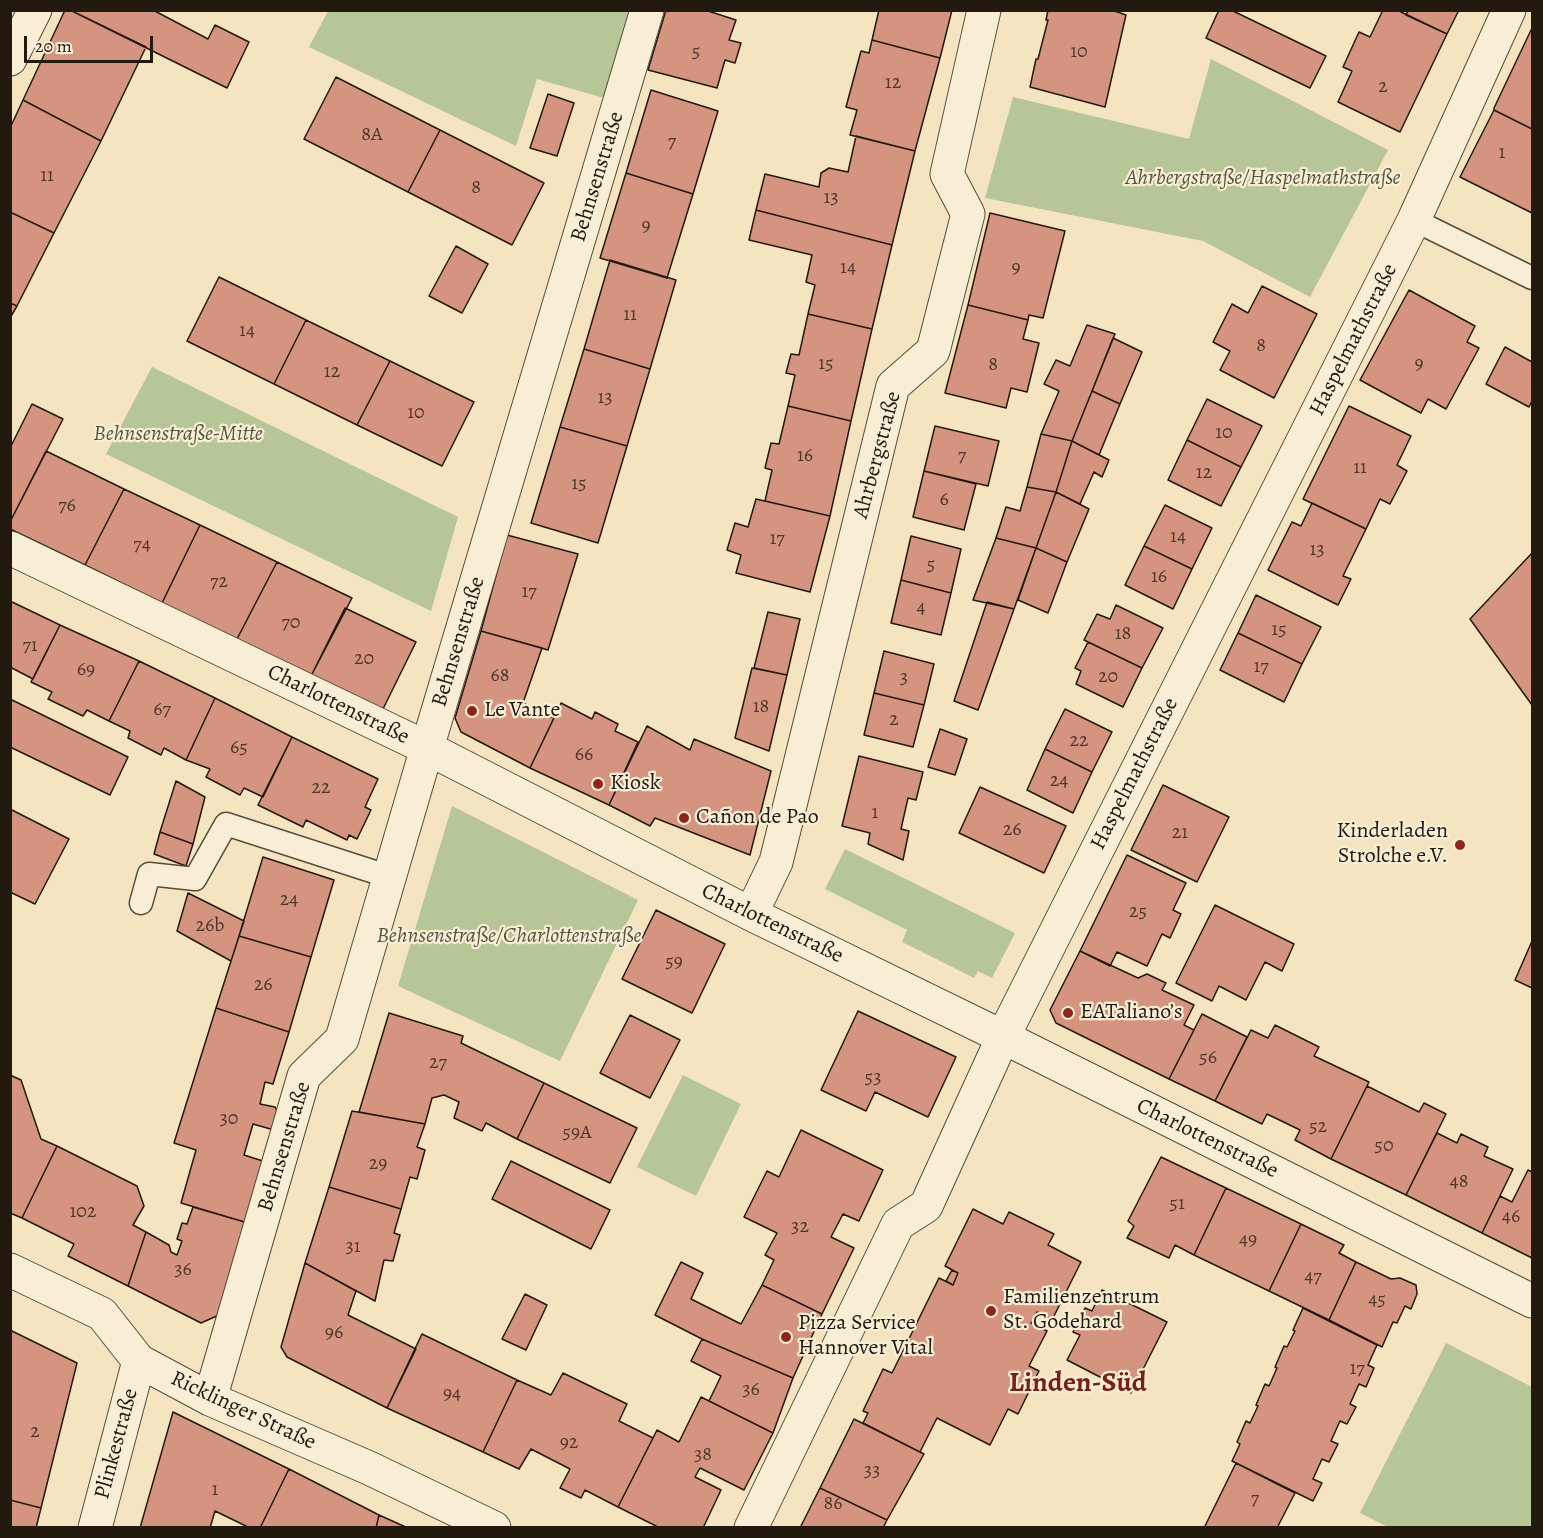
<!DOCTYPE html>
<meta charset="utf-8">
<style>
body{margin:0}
#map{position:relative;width:1543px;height:1538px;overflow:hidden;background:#f4e5c0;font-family:Alegreya,serif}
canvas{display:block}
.frame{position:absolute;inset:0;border:12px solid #22190f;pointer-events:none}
.scale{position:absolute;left:24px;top:36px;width:129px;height:27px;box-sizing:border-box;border:3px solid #22190f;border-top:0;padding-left:8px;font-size:18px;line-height:21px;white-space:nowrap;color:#22190f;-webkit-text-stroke:4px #f8eed6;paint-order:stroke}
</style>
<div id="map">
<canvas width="1543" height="1538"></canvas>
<div class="frame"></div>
<div class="scale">20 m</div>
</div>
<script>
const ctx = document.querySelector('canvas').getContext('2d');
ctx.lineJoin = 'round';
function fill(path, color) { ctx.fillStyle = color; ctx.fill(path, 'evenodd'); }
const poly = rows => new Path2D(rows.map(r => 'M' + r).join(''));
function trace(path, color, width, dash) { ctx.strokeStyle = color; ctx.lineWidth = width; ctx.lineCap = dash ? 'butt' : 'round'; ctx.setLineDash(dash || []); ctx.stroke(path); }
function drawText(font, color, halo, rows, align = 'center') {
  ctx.font = font + ' Alegreya,serif'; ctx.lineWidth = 4.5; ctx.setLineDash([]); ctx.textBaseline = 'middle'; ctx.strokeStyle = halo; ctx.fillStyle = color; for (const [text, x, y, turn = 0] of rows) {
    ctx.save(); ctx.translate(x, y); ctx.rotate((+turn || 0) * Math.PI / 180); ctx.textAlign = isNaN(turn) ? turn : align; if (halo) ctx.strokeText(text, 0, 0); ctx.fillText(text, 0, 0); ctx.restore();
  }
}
const green = poly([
 [328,11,629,11,604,98,537,79,516,146,309,47],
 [1211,59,1388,150,1310,297,1203,241,985,198,1013,97,1189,139],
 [152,367,458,517,431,611,106,454],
 [452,806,638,900,560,1061,398,986],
 [845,849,1015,933,992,978,978,971,974,978,902,942,907,930,825,889],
 [683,1075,741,1104,696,1196,637,1167],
 [1446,1343,1532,1387,1532,1527,1388,1527,1360,1513]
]);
const building = poly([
 [65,10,70,10,146,47,101,141,23,100,65,10],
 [70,10,153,10,208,39,215,25,249,42,227,88,70,10],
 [666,10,705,10,736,20,729,40,741,43,735,63,725,60,717,88,648,70,666,10],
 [879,10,952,10,940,58,872,40,879,10],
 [1048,10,1112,10,1126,15,1105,107,1030,87,1036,59,1038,59,1048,20,1046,20,1048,10],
 [1219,10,1231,10,1326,56,1310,88,1206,38,1219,10],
 [1383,10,1397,10,1447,34,1400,132,1338,102,1352,71,1343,67,1359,32,1370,37,1383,10],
 [1408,10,1459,10,1447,34,1406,15,1408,10],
 [1532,28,1532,129,1494,110,1494,108,1532,28],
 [872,40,940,58,915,151,850,135,857,110,846,107,861,51,869,53,872,40],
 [336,77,440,130,408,192,304,139,336,77],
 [651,90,718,111,693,194,626,173,651,90],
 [548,94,574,103,557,156,530,148,548,94],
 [23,100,101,141,54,233,10,212,10,128,23,100],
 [1494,110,1532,129,1532,213,1460,177,1494,110],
 [440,130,544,183,512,245,408,192,440,130],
 [856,136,915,151,892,245,756,210,765,174,819,187,821,173,829,168,848,172,856,136],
 [626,173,693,194,667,278,600,258,626,173],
 [756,210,892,245,872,329,808,314,815,285,806,282,812,255,749,240,756,210],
 [10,212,54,233,17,306,10,303,10,212],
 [990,213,1065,231,1043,318,1029,315,1028,320,968,305,990,213],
 [456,246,488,264,462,313,429,296,456,246],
 [610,260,676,280,650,369,584,349,610,260],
 [219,277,306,320,274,384,187,341,219,277],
 [1262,286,1317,314,1274,398,1220,370,1230,351,1213,342,1232,304,1248,313,1262,286],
 [1409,290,1475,326,1467,342,1479,348,1446,409,1428,399,1421,413,1360,380,1409,290],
 [10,303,17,306,10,318,10,303],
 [968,305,1028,320,1023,339,1039,343,1027,392,1011,388,1006,408,945,393,968,305],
 [808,314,872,329,851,421,788,406,795,375,786,373,791,354,799,355,808,314],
 [306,320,390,361,357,425,274,384,306,320],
 [1087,325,1115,334,1072,441,1041,434,1059,391,1044,384,1056,360,1070,366,1087,325],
 [1113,338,1142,352,1120,404,1092,391,1113,338],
 [1505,347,1532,362,1532,401,1529,407,1486,384,1505,347],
 [584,349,650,369,627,446,560,427,584,349],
 [390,361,474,402,442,466,357,425,390,361],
 [1092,391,1120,404,1099,455,1072,441,1092,391],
 [1207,399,1262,426,1241,467,1187,440,1207,399],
 [32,404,63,419,10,522,10,448,32,404],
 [788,406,851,421,830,516,765,501,772,470,765,468,771,443,779,444,788,406],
 [1349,406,1411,436,1397,465,1407,471,1390,504,1380,499,1366,529,1303,499,1349,406],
 [935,426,999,441,988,486,924,471,935,426],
 [560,427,627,446,598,543,531,523,560,427],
 [1041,434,1072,441,1056,492,1027,487,1041,434],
 [1187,440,1241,467,1221,506,1168,480,1187,440],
 [1072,441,1109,460,1102,477,1094,472,1080,504,1056,492,1072,441],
 [46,451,124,489,85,565,10,529,10,522,46,451],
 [924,471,976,484,964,530,913,517,924,471],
 [1027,487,1056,492,1036,548,996,538,1006,507,1020,511,1027,487],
 [124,489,200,525,162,603,85,565,124,489],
 [1056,492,1089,509,1067,562,1036,548,1056,492],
 [756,499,830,516,810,592,736,573,741,555,727,550,735,523,748,527,756,499],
 [1312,503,1366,529,1343,576,1351,579,1338,605,1268,570,1292,522,1301,526,1312,503],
 [1165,505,1212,528,1192,569,1144,546,1165,505],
 [200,525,277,562,237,639,162,603,200,525],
 [507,535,578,554,548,650,481,631,507,535],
 [911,536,961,549,951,593,901,580,911,536],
 [996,538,1036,548,1014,609,973,600,996,538],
 [1144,546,1192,569,1173,609,1125,585,1144,546],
 [1036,548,1067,562,1048,613,1018,600,1036,548],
 [1532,553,1532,705,1470,619,1532,553],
 [277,562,352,598,311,676,237,639,277,562],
 [901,580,951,593,941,635,891,623,901,580],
 [1256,595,1321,627,1302,664,1238,633,1256,595],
 [10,601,60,625,33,679,10,667,10,601],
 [987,602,1014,609,978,710,954,701,987,602],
 [1116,605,1163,628,1142,668,1084,640,1097,614,1110,619,1116,605],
 [345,608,416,642,382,711,311,676,345,608],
 [768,612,800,619,787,675,754,668,768,612],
 [60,625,139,661,109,721,87,710,83,716,48,699,52,692,31,682,60,625],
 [481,631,542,648,523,703,554,718,530,768,461,732,455,718,481,631],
 [1238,633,1302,664,1284,702,1220,670,1238,633],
 [1088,642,1142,668,1123,707,1076,684,1081,671,1075,668,1088,642],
 [884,651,934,664,924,705,874,693,884,651],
 [139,661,215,698,186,760,164,748,161,755,128,738,130,731,109,721,139,661],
 [752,668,787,675,769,751,735,738,752,668],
 [874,693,924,705,913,747,864,735,874,693],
 [215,698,292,737,263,797,244,788,240,795,206,777,210,769,186,760,215,698],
 [10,699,128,757,110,795,10,747,10,699],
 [561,703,592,719,595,712,618,724,615,731,638,742,609,805,530,768,561,703],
 [1065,709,1112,732,1092,772,1045,749,1065,709],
 [647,726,690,750,694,739,771,771,750,855,655,818,650,826,609,805,647,726],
 [940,729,967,739,955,775,928,767,940,729],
 [292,737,378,779,365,807,371,810,357,839,349,835,347,840,306,820,303,827,258,805,292,737],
 [1045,749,1092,772,1073,813,1027,790,1045,749],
 [859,756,923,772,916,800,908,798,901,829,909,831,903,860,868,844,870,833,842,826,859,756],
 [176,781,205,797,193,844,160,832,176,781],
 [1163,785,1229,817,1197,882,1131,850,1163,785],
 [980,787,1066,826,1044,873,959,833,980,787],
 [10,809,69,839,35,904,10,892,10,809],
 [160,832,193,844,186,866,154,854,160,832],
 [1127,855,1186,883,1173,910,1181,914,1170,938,1162,934,1147,966,1117,952,1110,966,1080,951,1127,855],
 [263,857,334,880,311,957,239,936,263,857],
 [188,893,244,921,231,961,177,931,188,893],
 [1215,905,1294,944,1282,971,1265,962,1246,1000,1219,986,1212,1001,1176,983,1215,905],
 [656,910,725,944,692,1013,622,979,656,910],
 [239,936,311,957,289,1032,216,1008,239,936],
 [1532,941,1532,988,1515,980,1532,941],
 [1080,951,1138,978,1147,974,1166,983,1162,990,1194,1005,1184,1025,1194,1030,1169,1079,1056,1023,1050,1010,1080,951],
 [216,1008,289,1032,273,1084,265,1082,260,1104,275,1107,279,1115,274,1130,253,1124,244,1155,266,1162,248,1223,181,1203,196,1150,174,1143,216,1008],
 [858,1011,956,1057,928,1117,875,1092,866,1111,821,1090,858,1011],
 [389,1013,463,1036,461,1043,544,1083,517,1139,486,1123,482,1131,454,1118,459,1102,444,1095,432,1098,425,1124,359,1112,389,1013],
 [1202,1014,1247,1037,1215,1101,1169,1079,1202,1014],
 [630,1015,680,1040,650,1098,600,1073,630,1015],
 [1275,1025,1319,1047,1314,1056,1369,1082,1331,1159,1295,1140,1300,1130,1267,1114,1262,1124,1215,1101,1251,1030,1268,1038,1275,1025],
 [10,1075,21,1080,41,1139,57,1146,22,1218,10,1213,10,1075],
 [544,1083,637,1128,610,1183,517,1139,544,1083],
 [1367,1086,1419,1112,1424,1103,1446,1114,1406,1195,1331,1159,1367,1086],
 [352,1111,425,1124,417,1147,425,1150,417,1179,410,1177,401,1209,329,1187,352,1111],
 [801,1130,883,1170,859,1221,843,1214,831,1237,854,1248,822,1314,762,1285,774,1260,765,1255,777,1233,744,1217,767,1171,779,1177,801,1130],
 [1437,1133,1457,1143,1461,1134,1488,1147,1484,1156,1513,1169,1482,1233,1406,1195,1437,1133],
 [57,1146,137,1186,144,1206,133,1225,146,1232,128,1286,68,1256,74,1244,22,1218,57,1146],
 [1161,1157,1226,1188,1194,1255,1175,1245,1169,1258,1127,1238,1134,1226,1128,1221,1161,1157],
 [511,1161,610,1210,591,1249,492,1199,511,1161],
 [1528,1170,1532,1172,1532,1258,1482,1233,1500,1196,1512,1202,1528,1170],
 [329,1187,401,1209,394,1233,400,1235,393,1261,384,1260,375,1301,305,1263,329,1187],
 [1226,1188,1301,1224,1269,1291,1194,1255,1226,1188],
 [193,1207,248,1223,219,1315,201,1323,128,1286,146,1232,169,1245,171,1252,177,1255,182,1241,177,1239,182,1223,187,1224,193,1207],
 [973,1209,1003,1224,1009,1212,1054,1234,1048,1245,1081,1262,1052,1320,1037,1312,1031,1323,1047,1331,1029,1366,1039,1371,1018,1414,1008,1409,990,1445,937,1418,920,1452,863,1423,868,1413,863,1411,883,1369,892,1373,939,1278,953,1285,958,1273,945,1266,973,1209],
 [1301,1224,1344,1245,1339,1253,1356,1262,1329,1320,1269,1291,1301,1224],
 [681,1262,703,1273,691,1299,741,1324,762,1285,822,1314,793,1378,702,1339,655,1315,681,1262],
 [1356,1262,1391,1279,1400,1278,1416,1285,1417,1294,1411,1309,1405,1306,1397,1323,1393,1322,1382,1347,1329,1320,1356,1262],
 [305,1263,356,1291,348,1315,416,1349,387,1408,287,1357,281,1347,305,1263],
 [952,1270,958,1273,953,1285,946,1281,952,1270],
 [1102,1290,1167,1322,1131,1393,1067,1360,1080,1335,1073,1332,1085,1308,1092,1311,1102,1290],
 [525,1294,547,1305,526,1350,502,1339,525,1294],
 [1303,1308,1377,1345,1368,1365,1374,1368,1366,1387,1359,1384,1350,1404,1356,1407,1347,1424,1340,1421,1331,1441,1338,1444,1329,1462,1322,1459,1313,1479,1322,1483,1313,1501,1232,1461,1240,1444,1237,1442,1246,1421,1250,1423,1258,1406,1256,1405,1265,1384,1269,1386,1277,1368,1275,1367,1284,1346,1287,1347,1295,1331,1293,1330,1303,1308],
 [10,1330,77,1363,41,1508,10,1500,10,1330],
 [422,1334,517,1380,483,1452,387,1408,422,1334],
 [702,1339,793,1378,773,1433,709,1401,721,1376,691,1361,702,1339],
 [563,1373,627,1404,619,1421,653,1438,618,1507,585,1490,581,1498,560,1488,570,1469,531,1449,519,1469,483,1452,517,1380,551,1395,563,1373],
 [701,1397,773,1433,744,1490,700,1468,695,1477,721,1490,703,1528,660,1528,618,1507,657,1430,679,1442,701,1397],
 [173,1412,289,1469,260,1528,250,1528,215,1511,210,1528,140,1528,173,1412],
 [854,1419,924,1454,887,1520,820,1488,854,1419],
 [1236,1463,1295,1493,1277,1528,1204,1528,1236,1463],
 [289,1469,379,1515,376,1528,260,1528,289,1469],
 [820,1488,887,1520,883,1528,800,1528,820,1488],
 [10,1500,41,1508,36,1528,10,1528,10,1500],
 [379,1515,408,1528,376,1528,379,1515]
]);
const lane = poly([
 [1414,220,1532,278],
 [141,903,149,874,195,879,226,824,390,877]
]);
const street = poly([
 [10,59,35,10],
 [10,548,427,748,751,914,1003,1037,1532,1301],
 [751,914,776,862,893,386,933,351,968,214,947,174,984,10],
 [10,1270,102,1314,139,1361,210,1399,369,1468,494,1528],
 [210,1399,304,1076,342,1039,427,748,647,10],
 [95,1528,139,1361],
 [751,1528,898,1224,926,1206,1003,1037,1414,220,1509,10]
]);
const markers = [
 [472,711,6,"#8f2418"],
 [598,784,6,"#8f2418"],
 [684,818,6,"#8f2418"],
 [1460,845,6,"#8f2418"],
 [1068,1013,6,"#8f2418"],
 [991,1311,6,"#8f2418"],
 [786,1337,6,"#8f2418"]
];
const numberNames = [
 ["5",696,52],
 ["10",1079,52],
 ["12",893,83],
 ["2",1383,87],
 ["8A",372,135],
 ["7",672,142],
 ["1",1502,153],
 ["11",47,176],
 ["8",476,188],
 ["13",831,198],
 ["9",646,226],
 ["14",848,268],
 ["9",1016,268],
 ["11",630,315],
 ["14",247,331],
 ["8",1261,346],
 ["15",826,364],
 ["9",1419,364],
 ["8",993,365],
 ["12",332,372],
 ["13",605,398],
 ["10",416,413],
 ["10",1224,433],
 ["16",805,456],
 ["7",962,456],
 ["11",1360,468],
 ["12",1204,473],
 ["15",579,484],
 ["6",944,500],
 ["76",67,506],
 ["14",1178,537],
 ["17",777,539],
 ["74",142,545],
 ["13",1317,550],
 ["5",931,565],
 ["16",1159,577],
 ["72",219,582],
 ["17",529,592],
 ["4",921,608],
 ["70",291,623],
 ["15",1279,630],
 ["18",1123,634],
 ["71",30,646],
 ["20",364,659],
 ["17",1261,667],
 ["69",86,670],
 ["68",500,676],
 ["20",1108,677],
 ["3",904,678],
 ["18",761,707],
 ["67",162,710],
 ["2",894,720],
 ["22",1079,741],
 ["65",239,748],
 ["66",584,755],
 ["24",1059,781],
 ["22",321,788],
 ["1",875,813],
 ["26",1012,830],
 ["21",1180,833],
 ["24",289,900],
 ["25",1138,912],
 ["26b",210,926],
 ["59",674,962],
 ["26",263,985],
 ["56",1208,1058],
 ["27",438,1063],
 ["53",873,1078],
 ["30",229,1119],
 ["52",1318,1127],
 ["59A",577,1133],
 ["50",1384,1146],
 ["29",378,1164],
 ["48",1459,1182],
 ["51",1177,1204],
 ["102",83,1212],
 ["46",1511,1217],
 ["32",800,1227],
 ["49",1248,1240],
 ["31",353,1247],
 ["36",183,1270],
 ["47",1313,1277],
 ["45",1377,1300],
 ["96",334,1333],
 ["17",1357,1369],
 ["36",751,1390],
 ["94",452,1394],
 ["2",35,1432],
 ["92",569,1443],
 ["38",703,1455],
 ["33",872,1471],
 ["1",215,1490],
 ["7",1255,1499],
 ["86",833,1504]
];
const streetNames = [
 ["Behnsenstraße",598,177,-73],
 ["Haspelmathstraße",1354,340,-63],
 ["Ahrbergstraße",878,455,-75],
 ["Behnsenstraße",459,642,-73],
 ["Charlottenstraße",338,705,26],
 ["Haspelmathstraße",1135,774,-63],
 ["Charlottenstraße",772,924,26],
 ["Charlottenstraße",1207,1139,26],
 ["Behnsenstraße",285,1147,-73],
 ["Ricklinger Straße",243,1411,25],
 ["Plinkestraße",117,1444,-75]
];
const parkNames = [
 ["Ahrbergstraße/Haspelmathstraße",1263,179],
 ["Behnsenstraße-Mitte",178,435],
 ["Behnsenstraße/Charlottenstraße",509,937]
];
const poiNames = [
 ["Le Vante",484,711],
 ["Kiosk",610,784],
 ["Cañon de Pao",696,818],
 ["Kinderladen",1448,832,"right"],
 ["Strolche e.V.",1448,857,"right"],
 ["EATaliano’s",1080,1013],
 ["Familienzentrum",1003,1298],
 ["St. Godehard",1003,1323],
 ["Pizza Service",798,1324],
 ["Hannover Vital",798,1349]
];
const districtNames = [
 ["Linden-Süd",1078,1384]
];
fill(green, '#b6c696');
fill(building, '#d59480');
trace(building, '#22190f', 1.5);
trace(lane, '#564c3b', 25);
trace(street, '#564c3b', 35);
trace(lane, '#f8eed6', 22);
trace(street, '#f8eed6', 33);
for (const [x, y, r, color] of markers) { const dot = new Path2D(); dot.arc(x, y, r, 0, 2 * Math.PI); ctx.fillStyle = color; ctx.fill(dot); trace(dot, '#f8eed6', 2); }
drawText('20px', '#4f382b', null, numberNames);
drawText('22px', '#22190f', '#f8eed6', streetNames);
drawText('italic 22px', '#56563e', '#f8eed6', parkNames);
drawText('22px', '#22190f', '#f8eed6', poiNames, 'left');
drawText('bold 28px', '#7a1f14', '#f8eed6', districtNames);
</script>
